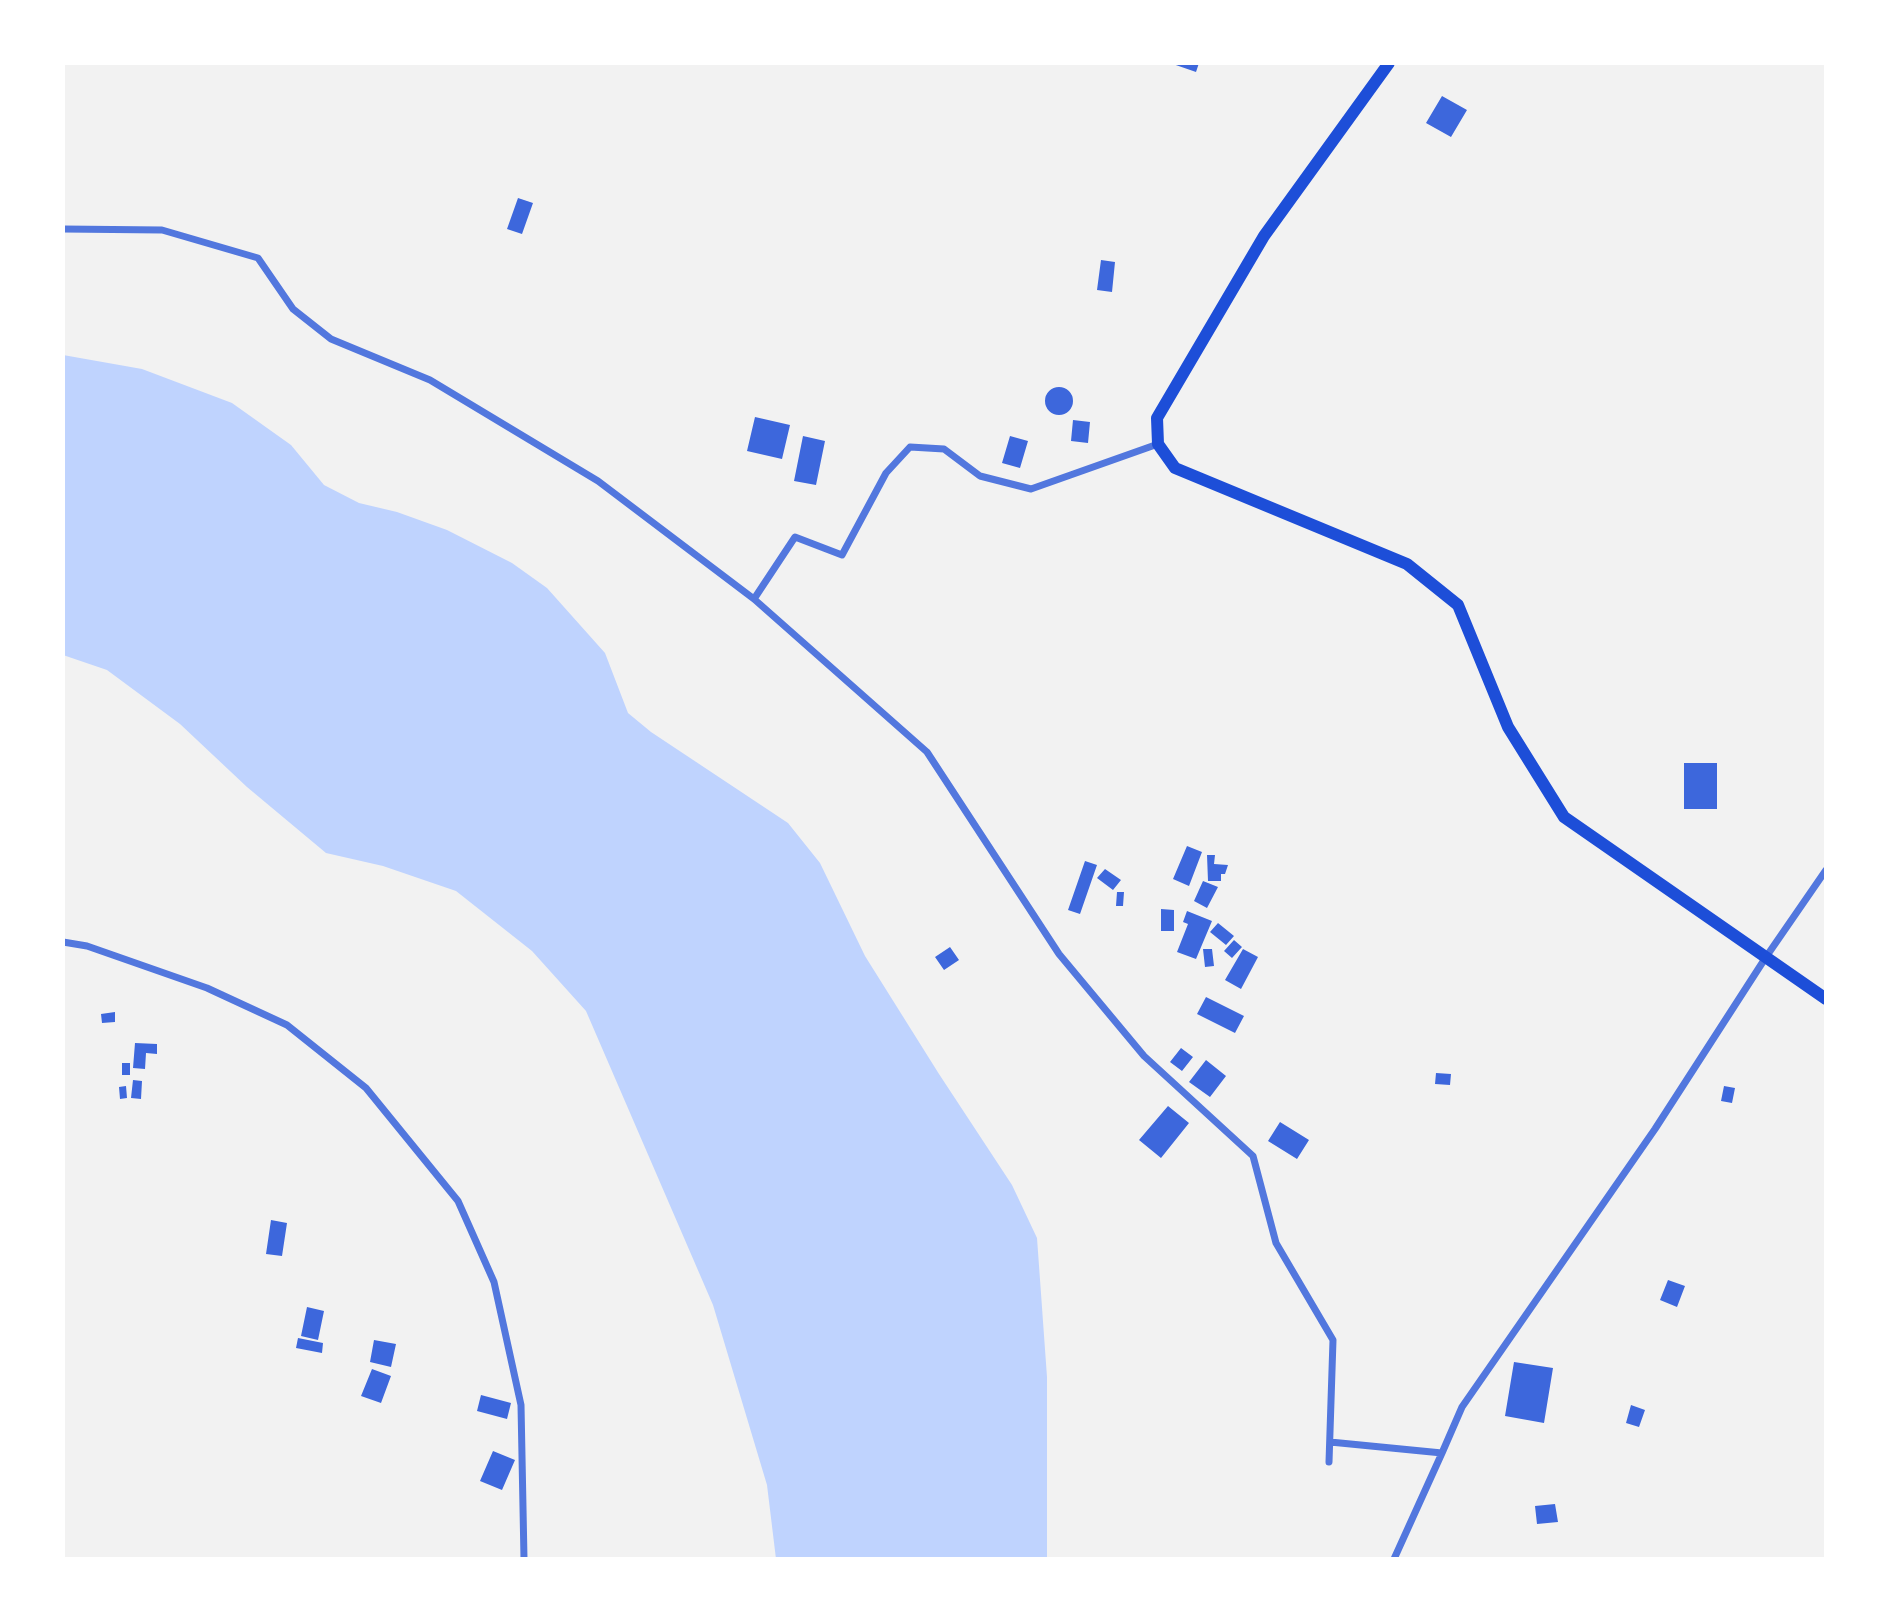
<!DOCTYPE html>
<style>
body{margin:0}
#map{position:relative;width:1889px;height:1622px;overflow:hidden;background:#f2f2f2;font-family:"DejaVu Sans",sans-serif}
canvas{display:block}
.frame{position:absolute;inset:0;border:65px solid #fff;pointer-events:none}
</style>
<div id="map">
<canvas width="1889" height="1622"></canvas>
<div class="frame"></div>
</div>
<script>
const ctx = document.querySelector('canvas').getContext('2d');
ctx.lineJoin = 'round';
function fill(path, color) { ctx.fillStyle = color; ctx.fill(path, 'evenodd'); }
const poly = rows => new Path2D(rows.map(r => 'M' + r).join(''));
function trace(path, color, width, dash) { ctx.strokeStyle = color; ctx.lineWidth = width; ctx.lineCap = dash ? 'butt' : 'round'; ctx.setLineDash(dash || []); ctx.stroke(path); }
const water = poly([
 [63,355,142,369,232,403,291,445,324,485,359,503,397,512,447,530,512,563,547,588,605,653,628,713,651,732,788,823,820,863,865,956,939,1074,1012,1185,1037,1238,1047,1377,1047,1559,776,1559,767,1485,713,1305,586,1011,532,951,456,891,383,866,326,853,247,787,180,724,107,670,63,655]
]);
const building = poly([
 [1170,63,1199,63,1196,72],
 [1442,96,1467,110,1451,137,1426,123],
 [518,198,533,203,522,234,507,229],
 [1101,260,1115,262,1112,292,1097,290],
 '1045 401a14 14 0 1 1 28 0a14 14 0 1 1-28 0Z',
 [755,417,790,425,782,459,747,451],
 [1073,420,1090,422,1088,443,1071,441],
 [803,436,825,441,816,485,794,481],
 [1010,436,1028,441,1020,468,1002,463],
 [1684,763,1717,763,1717,809,1684,809],
 [1187,846,1202,852,1189,886,1173,879],
 [1207,855,1215,855,1214,864,1228,865,1225,874,1221,874,1221,881,1208,881],
 [1085,861,1097,865,1080,914,1068,910],
 [1105,869,1121,880,1113,890,1097,878],
 [1203,881,1218,887,1207,908,1194,901],
 [1117,892,1124,892,1123,906,1116,906],
 [1161,909,1174,910,1174,931,1161,931],
 [1187,911,1212,921,1196,959,1177,952,1188,924,1183,922],
 [1218,923,1234,936,1226,945,1210,932],
 [1234,940,1242,947,1232,958,1224,951],
 [950,947,959,960,944,970,935,957],
 [1203,949,1212,949,1214,966,1205,967],
 [1243,949,1258,957,1241,989,1225,980],
 [1206,997,1244,1016,1235,1033,1197,1014],
 [115,1012,115,1022,102,1023,101,1014],
 [135,1043,157,1044,157,1054,146,1053,145,1069,133,1068],
 [1181,1048,1193,1057,1182,1071,1170,1062],
 [1206,1060,1226,1076,1210,1097,1189,1082],
 [122,1063,130,1063,130,1075,122,1075],
 [1436,1073,1451,1074,1450,1085,1435,1084],
 [133,1080,142,1081,141,1099,131,1098],
 [126,1086,127,1098,120,1099,119,1087],
 [1724,1086,1735,1088,1732,1103,1721,1101],
 [1168,1106,1189,1123,1161,1158,1139,1140],
 [1280,1122,1309,1140,1297,1159,1268,1141],
 [271,1220,287,1223,282,1256,266,1254],
 [1668,1280,1685,1286,1677,1307,1660,1300],
 [307,1307,324,1311,318,1340,301,1336],
 [298,1338,323,1343,322,1353,296,1348],
 [374,1340,396,1344,391,1367,370,1362],
 [1514,1362,1553,1368,1544,1423,1505,1416],
 [372,1369,391,1376,381,1403,361,1396],
 [481,1395,511,1403,507,1419,477,1411],
 [1631,1405,1645,1410,1639,1427,1626,1423],
 [493,1451,515,1460,502,1490,480,1481],
 [1555,1504,1558,1522,1537,1524,1535,1506]
]);
const minor = poly([
 [63,229,162,230,258,258,293,309,331,339,430,380,598,481,754,599,795,537,842,555,886,473,910,447,944,449,980,476,1031,489,1158,444],
 [754,599,927,752,1059,954,1144,1056,1253,1156,1276,1243,1333,1340,1329,1462],
 [63,942,87,946,207,988,287,1025,366,1088,458,1201,494,1282,521,1405,524,1559],
 [1330,1442,1442,1453,1462,1407,1655,1129,1766,957,1826,870],
 [1394,1559,1442,1453]
]);
const secondary = poly([
 [1389,63,1264,236,1157,418,1158,444,1175,468,1407,564,1458,605,1508,727,1564,817,1826,999]
]);
fill(water, '#bfd3fe');
fill(building, '#3d67dc');
trace(minor, '#5277de', 7);
trace(secondary, '#1d4ed8', 12);
</script>
